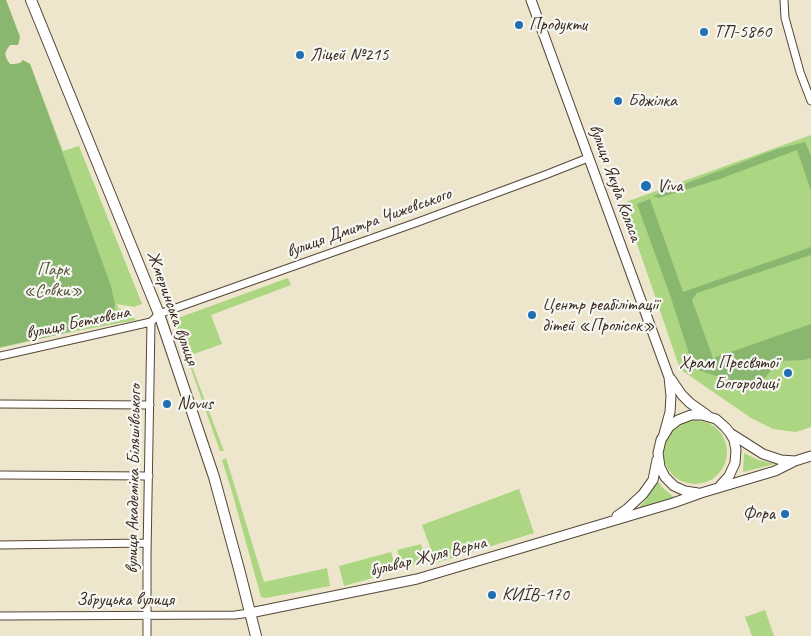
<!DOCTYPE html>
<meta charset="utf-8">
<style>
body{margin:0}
canvas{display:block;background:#ede6cc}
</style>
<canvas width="811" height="636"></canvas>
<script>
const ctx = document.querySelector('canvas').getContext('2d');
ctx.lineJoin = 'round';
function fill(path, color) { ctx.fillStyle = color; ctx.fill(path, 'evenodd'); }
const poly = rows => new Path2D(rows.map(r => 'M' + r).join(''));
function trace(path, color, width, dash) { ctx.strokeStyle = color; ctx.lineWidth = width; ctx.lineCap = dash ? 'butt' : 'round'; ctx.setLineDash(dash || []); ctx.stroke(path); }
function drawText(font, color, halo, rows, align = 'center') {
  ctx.font = font + ' Caveat,sans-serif'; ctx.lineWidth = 4.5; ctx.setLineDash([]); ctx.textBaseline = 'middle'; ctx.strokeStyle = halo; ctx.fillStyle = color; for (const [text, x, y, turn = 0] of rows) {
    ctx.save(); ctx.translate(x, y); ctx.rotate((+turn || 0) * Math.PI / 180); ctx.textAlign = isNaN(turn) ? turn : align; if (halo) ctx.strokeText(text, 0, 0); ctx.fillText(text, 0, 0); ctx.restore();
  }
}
const green = poly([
 [0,0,6,0,20,37,18,45,10,45,7,49,5,54,7,60,10,64,15,64,20,63,23,60,30,64,63,151,79,146,142,304,134,307,117,304,118,308,129,313,136,320,61,334,0,348],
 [811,135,811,427,796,432,773,429,751,418,680,369,623,203],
 [288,278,291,285,211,315,222,344,188,356,224,451,220,451,174,321,178,318],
 '663 452a32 32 0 1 1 64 0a32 32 0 1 1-64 0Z',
 [744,453,758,460,775,464,743,472],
 [226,458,264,582,327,568,330,586,266,598,261,597,232,492,222,460],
 [657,480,662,487,675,498,635,512,646,499],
 [519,489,534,533,436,563,422,525],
 [421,544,426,561,403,568,397,550],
 [391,552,397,571,344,586,339,566],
 [765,610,774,636,752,636,745,617]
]);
const forest = poly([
 [0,0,6,0,20,37,18,45,10,45,7,49,5,54,7,60,10,64,15,64,20,63,23,60,30,64,111,286,115,305,111,320,61,334,0,347],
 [805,142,811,156,811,191,797,150,717,180,659,198,653,196,777,149],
 [650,199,683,292,811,247,811,255,697,293,692,300,713,358,694,369,670,295,637,204],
 [811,324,811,358,804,360,778,361,765,378,740,390,719,377,698,370,716,357]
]);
const minor = poly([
 [784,0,785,18,787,25,800,72,811,101],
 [0,356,151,322,159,314,418,222,545,175,588,158],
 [0,404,150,405],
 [0,475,149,476],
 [0,545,147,543],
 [0,616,235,615,250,613],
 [147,636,147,555,151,322]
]);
const tertiary = poly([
 [531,0,669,377,671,396,670,412,664,434],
 [671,379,682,395,690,403,707,415],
 [730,433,763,454,781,460,795,461],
 [698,493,685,491,674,486,665,477,660,467,658,453,661,440,669,427,678,420,691,415,702,415,716,419,725,427,730,433,734,440,736,450,735,463,729,476,720,486],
 [617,516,627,509,643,494,653,480,657,460],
 [250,613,417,579,673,503,701,493,775,471,795,461,811,456]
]);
const secondary = poly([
 [31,0,159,314,214,477,239,569,256,636]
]);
const markers = [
 [519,25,5,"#1f6fb2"],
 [704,32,5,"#1f6fb2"],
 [300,55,5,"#1f6fb2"],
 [618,101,5,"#1f6fb2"],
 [646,186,6,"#1f6fb2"],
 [532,315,5,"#1f6fb2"],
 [788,373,5,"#1f6fb2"],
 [167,404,5,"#1f6fb2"],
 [785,514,5,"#1f6fb2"],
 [492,595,5,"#1f6fb2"]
];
const poiNames = [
 ["Продукти",529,25],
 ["ТП-5860",714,32],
 ["Ліцей №215",310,55],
 ["Бджілка",628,101],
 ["Viva",657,186],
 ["Центр реабілітації",542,305],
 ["дітей «Пролісок»",542,326],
 ["Храм Пресвятої",778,363,"right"],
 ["Богородиці",778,384,"right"],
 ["Novus",177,404],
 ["Фора",775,514,"right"],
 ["КИЇВ-170",502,595]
];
const streetNames = [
 ["вулиця Якуба Коласа",615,183,70],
 ["вулиця Дмитра Чижевського",369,223,-20],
 ["Жмеринська вулиця",172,308,70],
 ["вулиця Бетховена",78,323,-12],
 ["вулиця Академіка Біляшівського",134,479,-89],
 ["бульвар Жуля Верна",428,557,-14],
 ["Збруцька вулиця",125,600]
];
const parkNames = [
 ["Парк",53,270],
 ["«Совки»",53,291]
];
fill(green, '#acd681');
fill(forest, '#89b76f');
trace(minor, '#564638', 9);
trace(tertiary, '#564638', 11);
trace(secondary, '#564638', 12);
trace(minor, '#fff', 7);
trace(tertiary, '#fff', 9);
trace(secondary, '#fff', 10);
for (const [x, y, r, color] of markers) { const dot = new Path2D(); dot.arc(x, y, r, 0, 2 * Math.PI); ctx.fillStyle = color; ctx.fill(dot); trace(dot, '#f6f6f2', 2); }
drawText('18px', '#3b2a1e', '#f6f6f2', poiNames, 'left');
drawText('18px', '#3b2a1e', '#f6f6f2', streetNames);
drawText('18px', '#575537', '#f6f6f2', parkNames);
</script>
